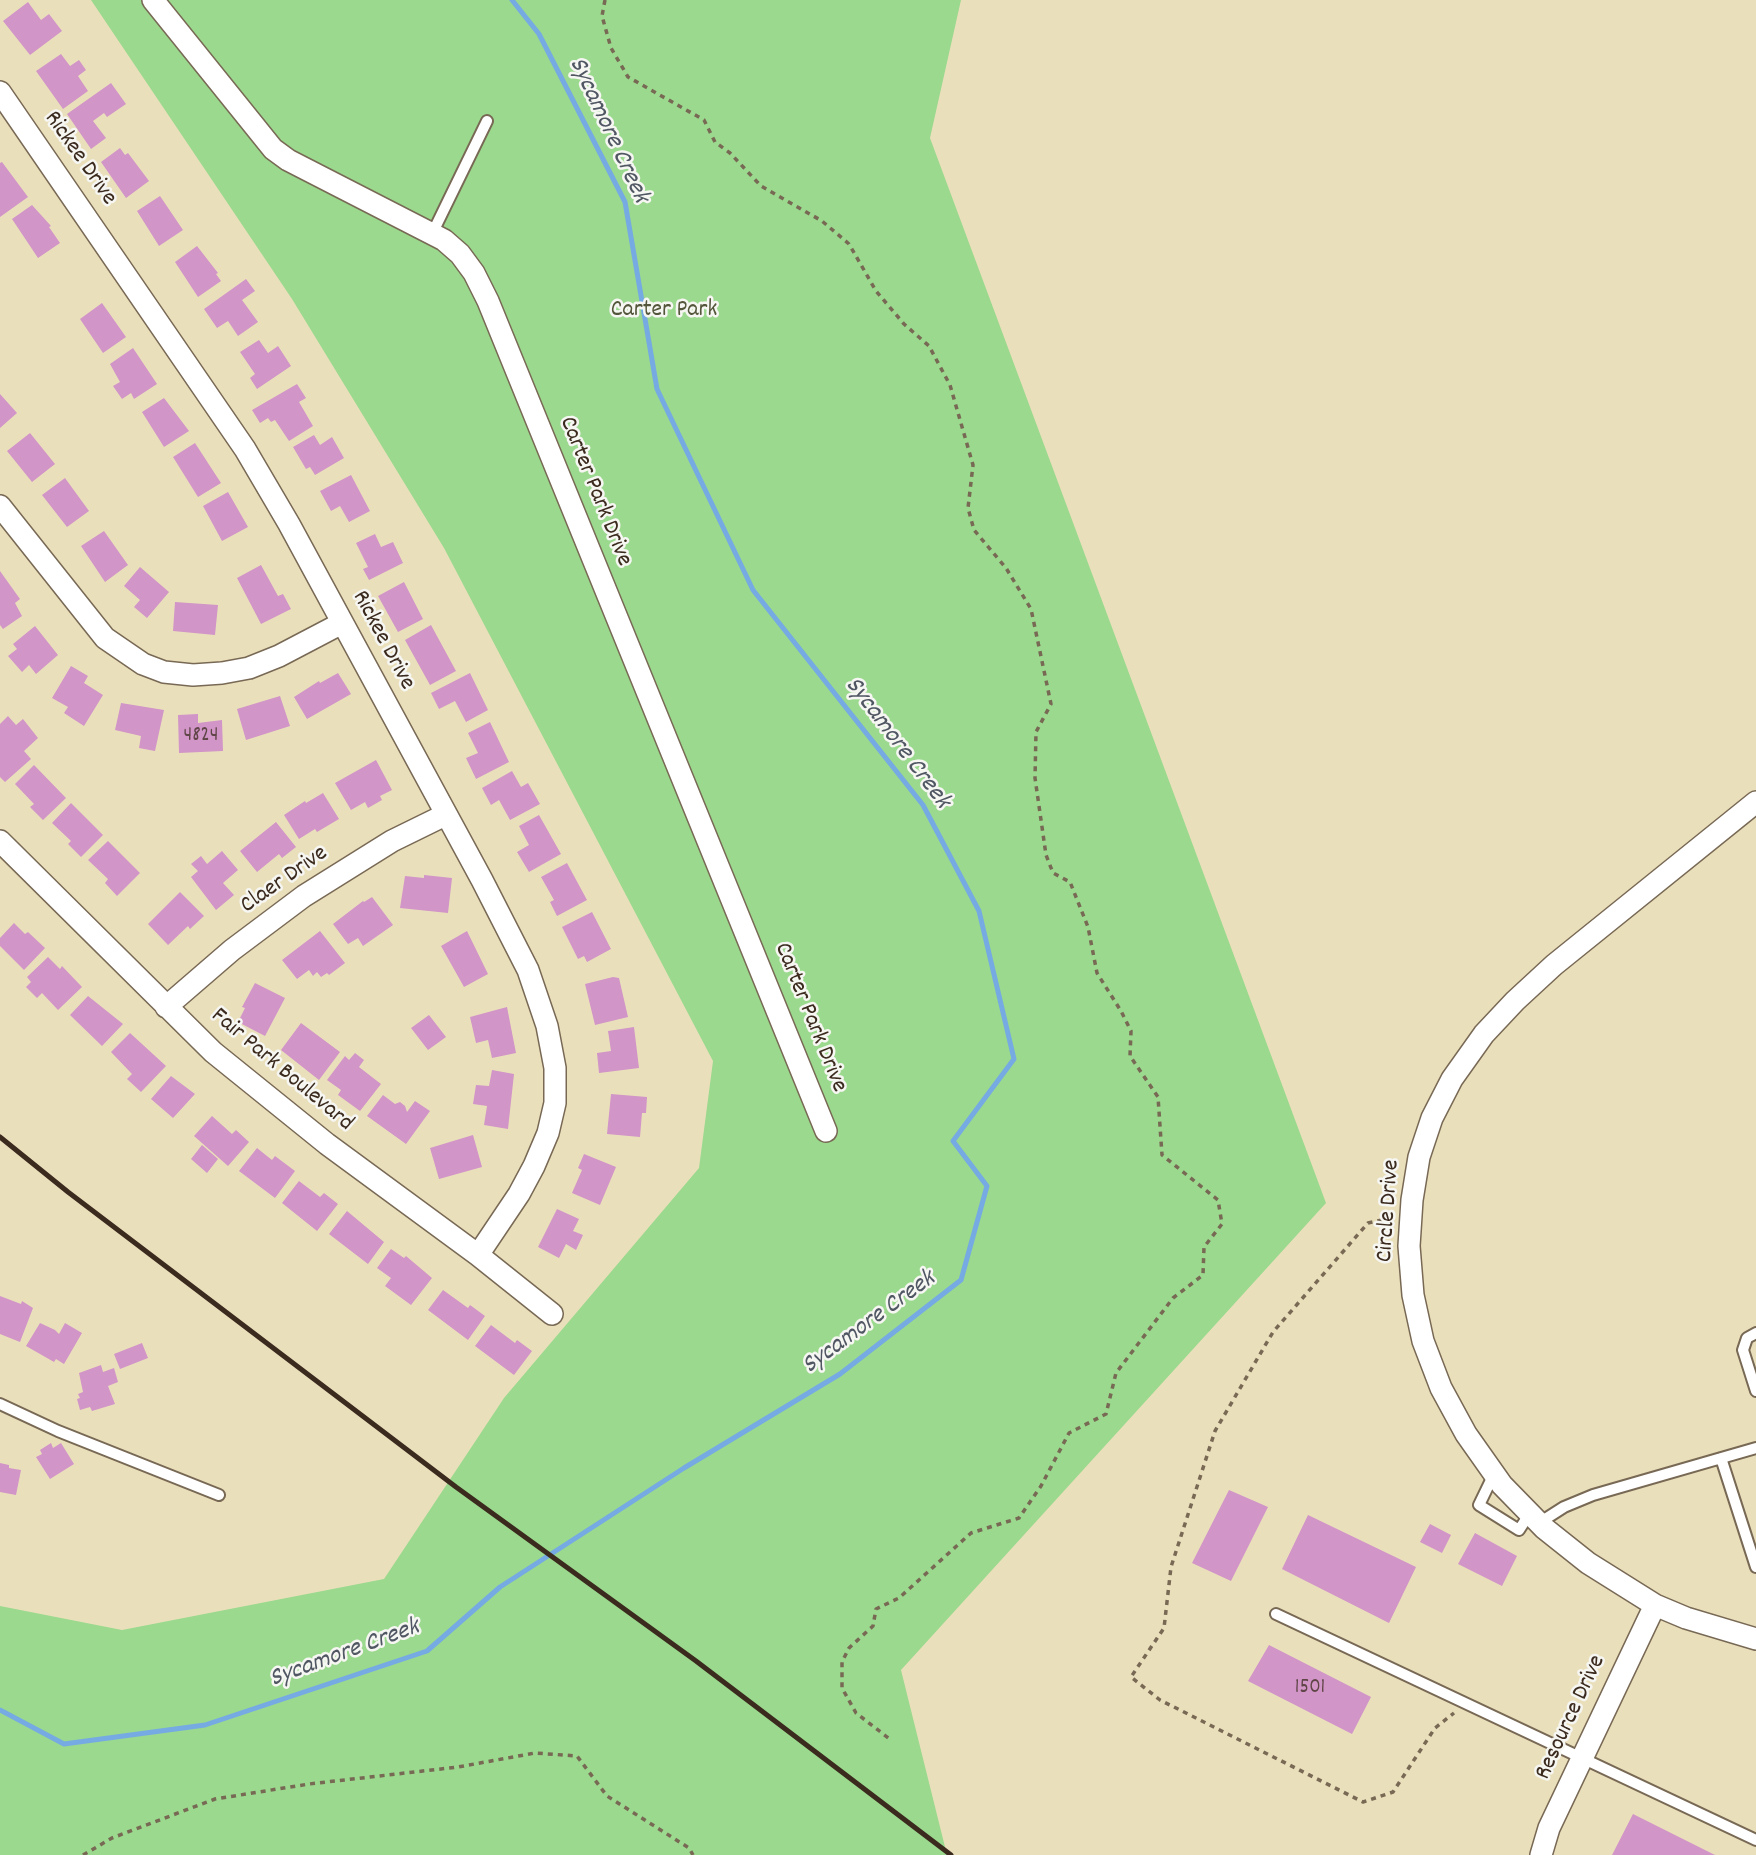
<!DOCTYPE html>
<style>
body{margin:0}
canvas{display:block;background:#eadfbb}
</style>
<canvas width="1756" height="1855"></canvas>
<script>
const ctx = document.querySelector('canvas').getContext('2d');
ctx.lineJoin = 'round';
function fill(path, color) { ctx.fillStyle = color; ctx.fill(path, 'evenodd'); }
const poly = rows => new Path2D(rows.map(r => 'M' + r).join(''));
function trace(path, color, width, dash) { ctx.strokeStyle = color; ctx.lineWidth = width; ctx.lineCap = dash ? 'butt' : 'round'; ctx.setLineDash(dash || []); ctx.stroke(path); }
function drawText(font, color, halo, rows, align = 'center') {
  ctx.font = font + ' Dekko,sans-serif'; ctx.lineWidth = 5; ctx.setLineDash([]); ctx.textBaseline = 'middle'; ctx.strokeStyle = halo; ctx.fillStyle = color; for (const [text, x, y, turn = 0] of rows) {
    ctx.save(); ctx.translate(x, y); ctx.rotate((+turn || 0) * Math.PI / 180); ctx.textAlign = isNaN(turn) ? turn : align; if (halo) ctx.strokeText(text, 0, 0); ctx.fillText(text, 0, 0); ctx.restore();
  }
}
const green = poly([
 [91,0,961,0,930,138,1326,1203,901,1670,947,1855,0,1855,0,1606,122,1630,384,1579,504,1398,699,1168,713,1061,444,548,292,299]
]);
const stream = poly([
 [0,1710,64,1744,205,1725,427,1651,500,1587,684,1468,840,1374,961,1280,987,1186,953,1141,1014,1059,979,911,923,805,753,590,657,389,625,202,539,34,512,0]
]);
const building = poly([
 [28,2,41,20,49,14,62,31,30,55,3,21],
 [61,54,70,66,79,60,86,70,78,76,88,91,63,109,36,71],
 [111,83,126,104,107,117,104,113,93,121,106,138,91,149,67,114],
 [120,148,125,155,128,153,149,181,126,198,101,162],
 [2,162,28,197,0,217,0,163],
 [160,196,183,230,159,246,137,211],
 [32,205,51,226,49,227,60,243,38,258,12,219],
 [197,246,218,273,216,274,221,281,198,297,175,262],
 [246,279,255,291,242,300,258,322,238,336,228,321,217,328,204,309],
 [102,303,126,337,103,353,80,319],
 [259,340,268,353,278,346,291,366,257,389,250,378,255,374,240,352],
 [133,348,157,384,134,399,131,393,122,399,113,386,120,382,110,364],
 [297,384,306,398,299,402,313,426,289,441,275,420,271,422,268,418,260,423,252,410],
 [0,394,17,413,0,428],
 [164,398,189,431,164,447,142,412],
 [30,433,55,464,32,482,7,451],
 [314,435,320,445,332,437,344,458,315,475,310,467,306,469,293,447],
 [195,443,221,483,198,497,173,457],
 [351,475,370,511,349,522,340,506,331,511,320,491],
 [65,478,89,511,67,527,42,495],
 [228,492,248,527,222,541,203,506],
 [104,531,128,565,105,582,81,546],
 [375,534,381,547,393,542,403,563,369,580,363,569,368,567,356,543],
 [261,565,278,596,283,594,291,609,261,624,237,578],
 [140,567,169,592,147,618,134,607,140,600,124,586],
 [0,571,20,599,15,603,22,616,3,629,0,625],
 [404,582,423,619,398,632,378,596],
 [175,602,218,605,215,635,173,631],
 [431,625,456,671,430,685,405,640],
 [35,626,58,655,36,674,29,665,22,672,8,656,17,649,13,644],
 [71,666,88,676,84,683,103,695,84,726,64,713,68,707,52,698],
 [338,673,351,694,307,719,294,697,319,681,320,683],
 [470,673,488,710,466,722,455,701,439,709,431,693],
 [280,696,290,726,246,740,237,709],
 [121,703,164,710,155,751,139,748,141,736,115,730],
 [198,714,198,723,222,720,223,751,179,753,178,715],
 [8,716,16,725,23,719,38,738,24,751,31,759,5,782,0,777,0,724],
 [490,722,509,762,476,779,466,758,478,753,468,733],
 [376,760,392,790,380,796,382,800,368,808,365,802,351,810,335,783],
 [34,765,66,798,43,820,30,807,34,804,15,784],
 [512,771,521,787,528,783,540,804,510,820,499,800,491,805,482,788],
 [323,793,339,819,317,832,315,829,299,839,284,815,305,801,306,803],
 [71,803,103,835,81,857,68,844,71,841,52,823],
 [539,815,561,854,529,872,517,852,529,845,519,826],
 [276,822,296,847,282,858,279,854,257,872,240,851],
 [108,841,140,873,117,896,105,883,108,879,88,860],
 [222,851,238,870,223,883,234,895,216,910,191,877,198,871,191,864,201,856,207,864],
 [567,863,587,900,557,916,550,902,554,900,541,877],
 [424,875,452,878,448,913,400,908,405,876,424,878],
 [180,892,204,916,190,929,188,926,168,945,148,924],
 [372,897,393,925,363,946,358,938,348,944,333,924,363,901,364,902],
 [592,912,611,949,587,962,584,956,578,959,562,927],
 [14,923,25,934,28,932,45,948,24,970,0,946,0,938],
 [320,931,345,963,329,975,327,973,321,977,317,972,313,976,309,970,297,979,282,960],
 [467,931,488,974,464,987,441,946],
 [48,957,60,969,62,966,82,987,58,1010,42,993,37,998,26,987,31,982,27,977],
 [613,977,619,978,628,1017,595,1025,585,984],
 [255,983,285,998,265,1036,238,1022,245,1008,242,1007],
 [88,996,123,1024,102,1046,70,1015],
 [507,1007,516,1053,492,1058,488,1040,476,1043,470,1017],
 [429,1015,446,1037,428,1050,411,1028],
 [301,1023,340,1052,319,1080,281,1050],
 [634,1027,639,1068,599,1073,597,1053,611,1051,608,1031],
 [130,1033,166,1066,141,1092,127,1079,132,1074,111,1052],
 [355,1053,364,1060,359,1067,381,1084,360,1111,338,1095,341,1090,327,1080,345,1056,349,1060],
 [492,1070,514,1074,508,1129,484,1125,487,1106,473,1104,476,1085,489,1086],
 [171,1076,195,1094,173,1118,151,1099],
 [611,1094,647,1097,646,1113,642,1113,640,1137,607,1134],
 [383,1095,395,1104,400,1102,405,1106,407,1112,415,1101,430,1111,406,1144,367,1116],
 [212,1116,232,1134,236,1130,249,1142,228,1166,194,1136],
 [473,1135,482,1167,439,1179,430,1148],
 [202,1145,218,1159,207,1173,191,1159],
 [257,1148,272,1160,275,1156,295,1171,275,1198,239,1171],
 [584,1154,616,1167,600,1205,572,1193,582,1170,578,1168],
 [299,1181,320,1197,324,1193,338,1204,317,1231,282,1203],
 [557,1209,579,1219,573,1231,583,1235,576,1250,566,1244,559,1258,538,1247],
 [347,1211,384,1242,368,1264,329,1234],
 [391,1249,404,1258,406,1256,432,1278,411,1305,385,1286,391,1278,377,1268],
 [443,1290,468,1308,470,1305,485,1316,468,1340,428,1310],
 [0,1296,21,1304,22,1301,33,1308,20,1342,0,1334],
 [40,1323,55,1330,59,1334,65,1323,82,1333,64,1364,56,1359,54,1362,26,1346],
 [491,1325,515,1343,517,1340,532,1351,514,1375,475,1346],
 [142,1343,148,1358,120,1369,114,1354],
 [101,1365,103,1372,114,1368,118,1382,108,1386,115,1404,92,1411,90,1407,80,1410,77,1399,80,1398,78,1394,83,1392,79,1373],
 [51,1443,53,1448,61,1443,74,1464,50,1479,36,1457,42,1454,40,1450],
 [0,1463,9,1465,9,1468,21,1470,16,1495,0,1492],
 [1229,1490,1268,1507,1231,1581,1192,1563],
 [1308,1515,1416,1567,1389,1623,1282,1569],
 [1430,1524,1451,1535,1442,1553,1420,1542],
 [1475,1533,1517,1556,1502,1586,1458,1564],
 [1269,1645,1371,1697,1352,1734,1248,1681],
 [1633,1814,1715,1855,1612,1855]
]);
const path = poly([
 [605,0,602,16,611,48,628,77,704,120,715,142,730,153,761,186,822,221,849,244,876,291,904,324,929,346,950,385,973,465,968,508,974,530,1006,568,1031,609,1051,704,1036,732,1035,778,1046,855,1053,873,1070,882,1088,927,1097,973,1121,1011,1131,1031,1130,1056,1158,1097,1162,1155,1218,1200,1222,1224,1204,1247,1203,1275,1173,1298,1116,1373,1106,1414,1069,1433,1041,1486,1019,1518,971,1533,899,1598,876,1609,873,1626,849,1648,842,1662,842,1688,856,1713,891,1740],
 [1392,1218,1368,1223,1273,1332,1215,1431,1171,1567,1164,1628,1131,1677,1160,1700,1363,1802,1393,1792,1435,1728,1454,1713],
 [83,1855,112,1838,215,1799,309,1784,458,1767,535,1753,577,1756,607,1796,689,1848,693,1855]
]);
const lane = poly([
 [432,234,487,121],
 [1756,1333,1747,1338,1743,1350,1756,1391],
 [0,1404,58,1431,219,1495],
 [1721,1458,1756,1567],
 [1494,1474,1479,1505,1519,1530,1530,1513],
 [1539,1523,1564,1507,1593,1495,1756,1448],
 [1276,1614,1756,1840]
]);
const street = poly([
 [153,0,273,149,288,160,444,240,460,254,474,273,488,301,826,1131],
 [0,92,245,449,289,524,482,880,528,970,547,1026,555,1068,555,1103,548,1133,534,1166,519,1194,478,1255],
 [0,506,105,638,143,664,164,672,193,675,222,673,249,668,279,656,342,623],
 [1756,802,1554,965,1515,1001,1484,1034,1452,1079,1432,1118,1419,1157,1412,1200,1409,1246,1413,1295,1423,1341,1441,1388,1466,1434,1502,1485,1544,1528,1588,1563,1655,1605,1686,1618,1756,1639],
 [0,841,213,1052,327,1144,478,1255,552,1314],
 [166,1007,232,950,304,896,392,841,445,815],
 [1541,1855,1549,1828,1655,1605]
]);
const rail = poly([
 [0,1137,68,1192,456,1487,696,1661,951,1855]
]);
const numberNames = [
 ["4824",201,737],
 ["1501",1310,1689]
];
const streetNames = [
 ["Rickee Drive",79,159,55],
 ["Carter Park Drive",594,492,68],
 ["Rickee Drive",382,641,62],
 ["Claer Drive",285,881,-35],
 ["Carter Park Drive",809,1018,68],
 ["Fair Park Boulevard",281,1071,40],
 ["Circle Drive",1390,1211,-86],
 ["Resource Drive",1572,1718,-65]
];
const parkNames = [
 ["Carter Park",664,312]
];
const waterNames = [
 ["Sycamore Creek",607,131,65],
 ["Sycamore Creek",896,744,53],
 ["Sycamore Creek",870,1324,-36],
 ["Sycamore Creek",345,1655,-20]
];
fill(green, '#9bd98e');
trace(stream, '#76aae3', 5);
fill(building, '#d195c7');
trace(lane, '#786955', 14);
trace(street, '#786955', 24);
trace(path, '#786955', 3.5, [5, 5]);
trace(lane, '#fff', 10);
trace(street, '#fff', 21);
trace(rail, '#3b2a1e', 5);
drawText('21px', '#604548', null, numberNames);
drawText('24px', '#3b2a1e', '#f6f6f2', streetNames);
drawText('24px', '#53563a', '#f6f6f2', parkNames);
drawText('italic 26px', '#505763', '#f6f6f2', waterNames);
</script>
